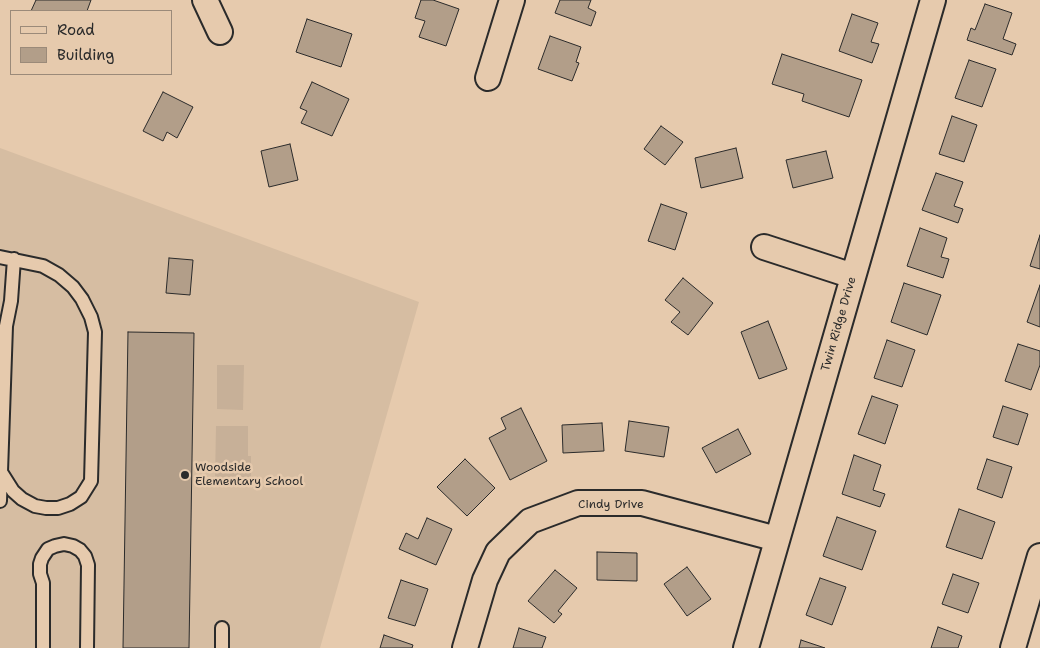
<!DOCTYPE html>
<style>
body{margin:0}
#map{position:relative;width:1040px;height:648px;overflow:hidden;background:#e6caad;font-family:"Shantell Sans",sans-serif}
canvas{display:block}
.legend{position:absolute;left:10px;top:10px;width:162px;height:65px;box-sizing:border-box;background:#e6caad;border:1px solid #9b8a79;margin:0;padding:6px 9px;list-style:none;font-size:15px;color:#2b2b2b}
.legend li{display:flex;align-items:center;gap:10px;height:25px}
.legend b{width:25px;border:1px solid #9b8a79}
</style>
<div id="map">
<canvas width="1040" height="648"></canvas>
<ul class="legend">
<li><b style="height:6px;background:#e6caad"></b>Road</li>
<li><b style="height:14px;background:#b29e89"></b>Building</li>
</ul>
</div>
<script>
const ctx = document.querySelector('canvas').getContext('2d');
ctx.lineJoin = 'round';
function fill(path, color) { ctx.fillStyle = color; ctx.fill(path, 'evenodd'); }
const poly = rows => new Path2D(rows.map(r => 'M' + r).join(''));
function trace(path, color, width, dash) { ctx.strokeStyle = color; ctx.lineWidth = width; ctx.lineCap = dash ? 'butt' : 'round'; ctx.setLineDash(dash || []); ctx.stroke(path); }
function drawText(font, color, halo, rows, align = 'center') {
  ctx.font = font + ' "Shantell Sans",sans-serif'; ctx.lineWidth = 5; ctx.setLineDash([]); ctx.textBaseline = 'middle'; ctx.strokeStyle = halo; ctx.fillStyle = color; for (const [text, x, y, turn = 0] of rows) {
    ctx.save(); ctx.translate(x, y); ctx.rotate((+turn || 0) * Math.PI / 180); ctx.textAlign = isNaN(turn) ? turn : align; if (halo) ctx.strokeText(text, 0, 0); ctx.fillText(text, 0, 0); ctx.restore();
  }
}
const built = poly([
 [0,148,419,302,320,648,0,648]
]);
const green = poly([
 [217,365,244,365,243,410,217,409],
 [216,426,248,426,248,456,251,456,251,482,215,481]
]);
const building = poly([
 [36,0,91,0,87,11,31,11,36,0],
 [421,0,433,0,459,9,446,46,419,37,425,21,415,18,421,0],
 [560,0,591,0,588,8,596,12,591,26,555,13,560,0],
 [985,4,1012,13,1003,39,1016,44,1012,55,967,40,971,28,975,30,985,4],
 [852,14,878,23,871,42,879,44,872,63,839,51,852,14],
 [307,19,352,34,341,67,296,52,307,19],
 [550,36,581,47,576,62,579,63,572,81,538,69,550,36],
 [782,54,862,80,849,117,802,101,804,94,772,84,782,54],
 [969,60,996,69,982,107,955,98,969,60],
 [312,82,349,99,332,136,301,123,307,111,300,108,312,82],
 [163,92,193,107,177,138,167,132,163,141,143,131,163,92],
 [952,116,977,125,964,162,939,154,952,116],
 [661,126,683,142,665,165,644,149,661,126],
 [290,144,298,180,269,187,261,151,290,144],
 [736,148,743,178,701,188,695,158,736,148],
 [826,151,833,178,793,188,786,160,826,151],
 [936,173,963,182,954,206,963,209,958,223,922,210,936,173],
 [661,204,687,213,675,250,648,241,661,204],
 [920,228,947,238,941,257,949,259,943,278,907,266,920,228],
 [1040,235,1040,269,1030,266,1040,235],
 [169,258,193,260,190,295,166,293,169,258],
 [683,278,713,303,688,335,671,322,680,312,665,300,683,278],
 [904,283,941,295,927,335,891,322,904,283],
 [1040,285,1040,327,1027,322,1040,285],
 [768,321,787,369,759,379,741,332,768,321],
 [128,332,194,333,189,648,123,648,128,332],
 [887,340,915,350,902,387,874,378,887,340],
 [1018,344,1040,351,1040,365,1031,390,1005,381,1018,344],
 [872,396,898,405,885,444,858,434,872,396],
 [1003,406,1028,414,1018,445,993,437,1003,406],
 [521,408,547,461,510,480,489,438,506,429,501,418,521,408],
 [629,421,669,427,664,457,625,451,629,421],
 [602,423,604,451,563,453,562,425,602,423],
 [738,429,751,454,716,473,702,448,738,429],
 [854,455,881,465,873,490,885,494,880,507,842,494,854,455],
 [465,459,495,488,467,516,437,487,465,459],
 [987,459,1012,467,1002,498,977,489,987,459],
 [959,509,995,522,982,559,946,547,959,509],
 [837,517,876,531,862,570,823,556,837,517],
 [427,518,452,529,436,565,399,549,406,533,418,539,427,518],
 [597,552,637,553,637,581,597,580,597,552],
 [687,567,711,599,687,616,664,584,687,567],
 [555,570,577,588,558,611,562,614,554,623,528,601,555,570],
 [953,574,979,583,968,613,942,604,953,574],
 [820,578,846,587,832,625,806,615,820,578],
 [401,580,428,589,415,626,388,618,401,580],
 [938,627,962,636,958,648,931,648,938,627],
 [519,628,546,637,542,648,513,648,519,628],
 [384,635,413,645,412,648,380,648,384,635],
 [801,640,825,648,799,648,801,640]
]);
const service = poly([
 [0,257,43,266,59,275,73,287,82,299,91,317,95,332,91,481,81,497,70,504,58,508,46,508,35,506,22,499,13,491,1,472],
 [0,501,6,326,11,301,14,259],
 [222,628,222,648],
 [43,648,43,583,40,574,40,564,42,558,48,549,55,546,64,544,73,546,80,550,85,556,88,565,87,648]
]);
const minor = poly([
 [205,0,220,32],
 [488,78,512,0],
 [764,247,853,276],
 [465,648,485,580,498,552,530,521,578,503,642,503,777,539],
 [746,648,933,0],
 [1013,648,1040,556]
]);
const markers = [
 [185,475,5,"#2b2b2b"]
];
const streetNames = [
 ["Twin Ridge Drive",839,324,-74],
 ["Cindy Drive",611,505]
];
const poiNames = [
 ["Woodside",195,468],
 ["Elementary School",195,482]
];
fill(built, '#d6bda2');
fill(green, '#c7b098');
fill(building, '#b29e89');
trace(building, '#2b2b2b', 1);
trace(service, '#2b2b2b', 16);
trace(minor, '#2b2b2b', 28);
trace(service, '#e6caad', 12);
trace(minor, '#e6caad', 24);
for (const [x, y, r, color] of markers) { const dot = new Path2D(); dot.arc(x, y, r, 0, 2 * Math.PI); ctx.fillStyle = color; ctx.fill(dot); trace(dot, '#e6caad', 2); }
drawText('12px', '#2b2b2b', '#e6caad', streetNames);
drawText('12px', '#2b2b2b', '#e6caad', poiNames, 'left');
</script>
